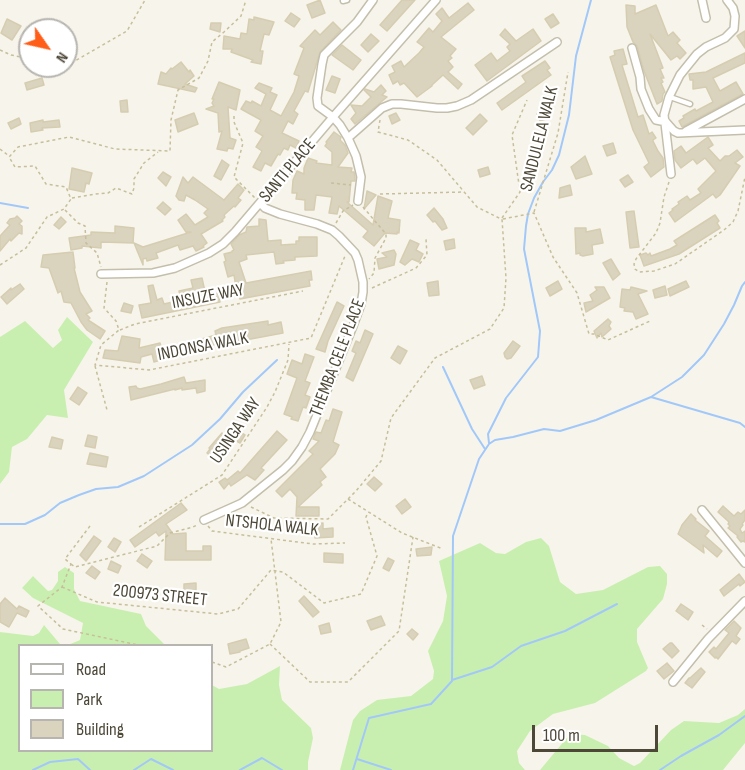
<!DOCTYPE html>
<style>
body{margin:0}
#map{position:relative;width:745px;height:770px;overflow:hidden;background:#f7f5eb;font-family:"Sofia Sans Condensed",sans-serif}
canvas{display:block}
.legend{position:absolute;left:18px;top:644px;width:195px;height:108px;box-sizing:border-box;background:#fff;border:2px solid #b7b5af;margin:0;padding:8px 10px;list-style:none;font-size:18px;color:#4c4737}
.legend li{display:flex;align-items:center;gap:12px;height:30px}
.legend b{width:30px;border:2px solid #b7b5af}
.north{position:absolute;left:18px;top:18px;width:60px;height:60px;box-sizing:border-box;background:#fff;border:2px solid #b7b5af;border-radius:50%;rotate:124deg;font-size:16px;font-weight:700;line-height:24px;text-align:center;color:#4c4737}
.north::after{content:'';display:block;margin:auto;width:21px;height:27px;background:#ff5e19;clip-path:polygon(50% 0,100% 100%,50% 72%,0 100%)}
.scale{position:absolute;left:532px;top:725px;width:126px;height:27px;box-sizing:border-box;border:3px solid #4c4737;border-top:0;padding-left:8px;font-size:18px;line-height:21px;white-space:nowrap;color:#4c4737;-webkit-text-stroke:4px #fff;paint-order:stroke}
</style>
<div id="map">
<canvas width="745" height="770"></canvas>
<ul class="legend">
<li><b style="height:8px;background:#fff"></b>Road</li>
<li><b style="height:16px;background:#c9efb0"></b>Park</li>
<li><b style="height:16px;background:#dad3be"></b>Building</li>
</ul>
<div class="north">N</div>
<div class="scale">100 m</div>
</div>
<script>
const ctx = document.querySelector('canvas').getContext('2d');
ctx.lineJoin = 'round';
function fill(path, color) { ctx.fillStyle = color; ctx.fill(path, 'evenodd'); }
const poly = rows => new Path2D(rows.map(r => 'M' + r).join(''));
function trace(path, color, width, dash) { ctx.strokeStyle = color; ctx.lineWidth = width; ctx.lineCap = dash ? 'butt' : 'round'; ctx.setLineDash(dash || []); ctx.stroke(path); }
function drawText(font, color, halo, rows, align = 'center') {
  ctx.font = font + ' "Sofia Sans Condensed",sans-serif'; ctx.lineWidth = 4.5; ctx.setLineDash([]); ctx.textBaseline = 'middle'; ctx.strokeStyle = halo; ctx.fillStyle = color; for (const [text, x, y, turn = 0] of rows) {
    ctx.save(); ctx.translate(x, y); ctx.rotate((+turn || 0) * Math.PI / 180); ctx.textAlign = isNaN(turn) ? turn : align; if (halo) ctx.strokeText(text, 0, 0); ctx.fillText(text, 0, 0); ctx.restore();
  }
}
const green = poly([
 [67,317,93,342,64,390,68,418,47,415,27,439,12,447,9,472,0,484,0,337,25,321,53,348,62,340,58,330],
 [541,538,549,546,560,582,576,594,603,590,648,567,660,566,667,574,667,584,663,599,637,629,637,642,648,668,646,671,595,703,553,714,530,731,517,751,519,763,525,770,340,770,353,720,360,711,377,700,411,696,433,679,434,671,428,651,443,621,447,596,439,561,480,543,496,553,505,554,526,542],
 [65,567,74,573,74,589,80,601,141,614,146,626,165,645,20,646,20,750,212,750,212,685,219,689,247,684,280,666,279,685,282,700,311,728,313,738,308,762,308,770,0,770,0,632,33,636,39,633,44,625,60,644,68,645,80,640,83,623,33,598,22,588,33,576,48,591,52,590,58,581,58,572],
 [745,709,745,743,723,770,540,770,570,734,585,735,608,746,619,758,634,766,640,763,671,730,684,721,719,723,738,715]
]);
const stream = poly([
 [0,203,28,208],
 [443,367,472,429,485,449],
 [651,397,740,423,745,427],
 [489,443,488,434,506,398,538,357,540,331,524,249,526,226,528,214,534,198,543,182,552,170,559,155,569,115,576,56,591,0],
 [0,524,25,524,45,515,60,503,79,495,96,489,118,487,144,476,192,445,220,419,243,392,277,360],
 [452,680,492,667,521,646,565,631,617,604],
 [357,759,391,770],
 [33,770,50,762,78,759,90,770],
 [134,770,151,759,173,770],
 [240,770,262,758,282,770],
 [353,770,369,718,431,704,452,681,453,536,479,459,489,444,495,440,513,437,544,429,560,431,596,420,651,397,682,377,704,355,724,324,734,305,742,286,745,282],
 [660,770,681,756,719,735,745,716]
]);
const building = poly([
 [320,0,325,13,312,18,307,5,320,0],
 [402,0,415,0,387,31,380,25,402,0],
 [468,3,474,10,441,37,456,49,450,56,452,58,448,61,453,67,448,72,462,84,458,89,443,75,432,85,432,86,417,97,404,83,400,85,398,81,393,84,389,75,395,72,392,66,401,61,404,67,419,53,424,47,417,42,429,28,433,32,442,21,436,14,442,8,449,18,468,3],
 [626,5,635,6,635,14,656,5,668,36,673,32,680,40,677,43,686,53,680,59,677,56,671,60,650,34,663,68,660,69,664,78,661,78,663,82,661,83,665,92,663,94,662,101,657,104,644,71,637,46,633,42,627,27,626,5],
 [291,13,300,19,294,27,285,21,291,13],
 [553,14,559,23,551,28,545,19,553,14],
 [254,17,274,22,269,35,264,34,260,51,263,51,261,64,251,62,253,60,231,52,232,49,223,49,224,36,240,39,241,33,247,34,249,19,254,20,254,17],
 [7,19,21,26,12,40,1,33,7,19],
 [333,22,341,30,320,52,308,92,305,91,294,111,298,114,293,124,288,121,282,133,299,141,296,148,290,145,288,150,284,148,280,155,278,154,271,166,265,163,261,171,253,167,262,151,256,147,263,136,255,131,261,120,241,109,246,101,251,103,252,101,261,106,266,94,255,88,259,83,272,88,270,92,277,95,270,110,281,116,294,92,299,76,294,74,304,48,300,46,315,30,320,35,333,22],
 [211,23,221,23,220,32,210,29,211,23],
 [505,29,516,41,533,29,541,41,487,81,475,65,491,53,497,61,510,51,507,47,510,44,500,35,505,29],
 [745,31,745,48,737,36,745,31],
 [371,34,379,41,368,52,361,45,371,34],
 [342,45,361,60,353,70,332,55,342,45],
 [623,49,627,64,622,65,638,117,643,115,649,134,652,132,656,138,653,140,653,141,658,151,663,158,664,167,651,177,644,167,649,163,633,130,610,57,615,55,614,51,623,49],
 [745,53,745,63,713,78,720,91,736,82,743,94,682,127,679,121,684,118,683,116,695,109,696,111,713,102,706,87,693,89,693,80,690,80,689,74,706,72,745,53],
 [545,61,550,68,547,70,551,75,502,110,497,103,526,82,522,76,545,61],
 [181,62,189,72,190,70,194,76,185,84,197,88,195,92,158,84,161,72,166,74,171,68,172,69,181,62],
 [332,76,340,79,335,93,326,90,332,76],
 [42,78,44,85,27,90,25,83,42,78],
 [219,82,240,90,236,110,228,107,230,138,236,140,233,149,228,148,227,151,217,149,222,131,219,132,218,113,206,109,214,106,212,103,214,99,212,99,219,82],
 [381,85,386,91,382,95,387,97,355,124,351,119,356,113,351,105,362,106,371,97,364,90,365,89,374,92,381,85],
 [127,100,128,112,121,112,120,101,127,100],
 [546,110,549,118,540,121,537,114,546,110],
 [194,113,198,124,178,132,175,120,194,113],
 [396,113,400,120,392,124,389,116,396,113],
 [480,114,487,121,473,135,466,128,480,114],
 [19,118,21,124,11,129,8,123,19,118],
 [43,120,43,122,59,120,60,127,42,128,43,130,31,132,30,123,43,120],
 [334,132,341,137,340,140,345,145,348,153,338,167,352,168,351,172,354,172,355,177,355,181,351,181,349,202,347,202,373,225,378,196,392,201,388,218,400,220,399,233,397,232,397,234,385,233,374,246,363,237,368,231,339,206,337,214,329,213,332,197,316,195,314,210,305,210,305,200,296,199,297,193,292,193,293,180,297,171,304,174,304,168,308,158,317,161,316,163,332,165,332,152,325,146,327,143,326,142,334,132],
 [708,137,713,145,708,148,720,161,725,156,729,156,737,150,743,157,735,163,740,166,720,195,716,198,713,194,675,222,669,213,673,210,672,209,679,204,678,202,687,196,690,200,701,193,698,189,716,171,705,158,697,164,693,159,681,168,675,160,674,151,681,146,686,153,708,137],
 [613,143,616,153,607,156,603,146,613,143],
 [585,156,592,174,576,179,571,167,585,156],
 [222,160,229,165,221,180,214,176,222,160],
 [488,167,490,174,480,177,478,170,488,167],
 [72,168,92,173,89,184,86,183,84,192,69,189,72,168],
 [163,172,171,177,166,186,158,178,163,172],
 [628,175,633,182,625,187,620,180,628,175],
 [183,177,188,183,193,177,224,200,238,184,244,190,238,198,241,200,235,207,234,206,224,215,225,217,222,220,223,221,201,234,207,243,203,246,204,247,196,251,193,246,180,250,178,245,156,253,158,258,147,261,146,258,143,259,143,265,134,243,143,247,191,232,186,232,178,220,186,214,195,225,208,217,204,213,208,209,195,200,186,195,184,201,179,200,176,196,183,177],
 [570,185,572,195,559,198,560,188,570,185],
 [367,191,376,195,364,209,367,191],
 [163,202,171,209,165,215,157,208,163,202],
 [434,208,443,219,447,228,442,230,435,221,433,222,427,215,434,208],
 [634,211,639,247,630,248,626,212,634,211],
 [715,215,719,221,717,223,720,228,679,254,644,266,640,255,646,253,648,255,650,253,651,256,670,249,677,245,674,241,715,215],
 [17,216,22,221,19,224,22,226,22,234,19,233,11,241,10,239,0,251,0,236,10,225,7,223,10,219,15,218,17,216],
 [61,217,66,222,59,229,54,225,61,217],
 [259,219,266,220,268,241,281,240,281,245,296,244,296,241,299,241,299,237,317,237,317,256,295,257,295,260,283,261,284,263,276,264,274,252,246,255,247,259,239,262,246,283,311,271,312,280,309,280,310,286,240,299,239,295,237,295,234,275,228,277,224,262,226,261,224,254,232,252,232,251,234,250,231,244,239,235,246,232,247,227,259,226,259,219],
 [115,226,134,228,133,243,101,242,101,248,82,246,82,248,71,250,69,238,91,235,91,232,115,233,115,226],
 [575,228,586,228,586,232,600,229,603,243,592,245,593,254,583,256,580,255,580,253,576,254,575,228],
 [454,239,455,248,446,250,444,241,454,239],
 [410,240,419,244,416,250,423,254,419,262,412,259,405,265,400,262,410,240],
 [394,250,396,254,394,265,379,269,377,259,387,257,382,253,394,250],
 [73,252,75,268,74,268,80,292,92,311,86,314,90,318,88,320,105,331,100,339,87,330,81,322,71,303,64,302,61,291,58,293,49,268,41,267,43,255,73,252],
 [611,259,620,274,613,280,603,263,611,259],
 [202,278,206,296,219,293,220,302,142,318,139,305,151,303,148,286,153,285,157,300,162,298,164,304,181,300,179,291,193,288,191,280,202,278],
 [438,281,439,295,429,296,427,283,438,281],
 [558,281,562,289,550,296,546,288,558,281],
 [686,281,689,287,670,296,668,289,686,281],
 [20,284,24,289,7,304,1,297,11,288,11,290,20,284],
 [665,286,667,295,655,298,653,290,665,286],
 [595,287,604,287,610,298,586,312,584,303,593,301,590,295,597,290,595,287],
 [631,287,647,291,638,294,648,314,636,319,633,312,624,311,625,308,620,307,622,289,630,290,631,287],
 [337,302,344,306,328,341,325,352,316,349,337,302],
 [124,303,133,306,131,313,121,311,124,303],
 [608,319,611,322,609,326,611,329,602,337,601,333,597,338,594,331,608,319],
 [268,321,268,325,281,322,283,333,224,344,220,343,154,362,152,354,141,357,140,363,103,358,105,350,118,351,122,336,140,339,139,348,160,343,162,350,216,335,215,331,222,328,268,321],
 [365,330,373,334,353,381,346,377,356,353,352,351,356,341,360,343,365,330],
 [513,341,520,346,511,358,507,359,505,357,504,353,513,341],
 [398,346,407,351,400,364,391,358,398,346],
 [305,354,314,357,305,381,310,383,305,395,310,397,306,408,303,407,298,421,291,419,292,417,284,414,297,378,287,374,292,360,302,364,305,354],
 [482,376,485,385,474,389,470,380,482,376],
 [184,377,186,383,205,380,205,391,197,393,196,388,182,390,182,388,175,390,175,389,131,400,129,387,136,386,137,388,140,389,161,384,184,377],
 [78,387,87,393,79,405,70,399,78,387],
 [248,404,256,407,250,420,242,417,248,404],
 [333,409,342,412,333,442,339,445,335,454,320,469,326,477,320,482,322,485,298,507,319,507,319,516,296,516,297,497,290,489,282,497,276,491,313,454,309,451,319,441,313,439,316,432,321,433,326,420,329,421,333,409],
 [238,431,245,435,240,443,233,439,238,431],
 [277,431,287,440,261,468,264,470,255,480,247,475,231,486,229,483,224,489,219,482,225,478,227,480,238,471,240,473,277,431],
 [222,433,229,442,215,460,207,453,210,449,209,448,222,433],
 [88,435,97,437,95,448,85,446,88,435],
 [52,437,63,440,61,449,49,447,52,437],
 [90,453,108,457,106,467,87,464,90,453],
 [374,477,382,484,375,491,367,484,374,477],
 [405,499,411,507,402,514,396,506,405,499],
 [181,503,187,510,166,524,173,534,186,533,186,551,203,551,203,546,211,546,211,560,165,560,166,531,159,536,156,532,135,547,130,540,181,503],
 [723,506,734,516,738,512,741,514,745,510,745,520,742,524,743,525,740,529,742,533,745,531,745,542,743,541,741,542,737,537,738,536,728,528,730,526,728,524,729,522,718,512,723,506],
 [691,514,696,519,695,520,709,531,705,536,722,551,717,557,703,545,704,553,678,534,682,525,691,514],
 [323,523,323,529,333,528,333,537,315,538,314,524,323,523],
 [94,536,101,541,86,561,80,555,94,536],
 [114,538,121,542,115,552,108,547,114,538],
 [432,547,431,555,417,556,416,549,432,547],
 [324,553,343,554,343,563,324,562,324,553],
 [142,554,152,561,147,568,137,561,142,554],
 [388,558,394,561,389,571,383,568,388,558],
 [111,561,121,566,118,573,108,569,111,561],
 [92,566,100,572,95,579,86,573,92,566],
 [739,574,745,582,740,586,739,584,724,596,720,590,739,574],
 [196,583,196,592,184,593,184,584,196,583],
 [304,596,319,612,313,617,299,601,304,596],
 [5,598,17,609,19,606,29,611,26,617,17,613,9,627,0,622,0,604,5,598],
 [681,604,693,612,688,620,676,611,681,604],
 [381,616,385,625,371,630,367,621,381,616],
 [734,621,741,628,736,636,740,639,736,644,732,641,718,659,716,657,715,658,709,652,714,647,716,649,729,633,725,630,734,621],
 [329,623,331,632,321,634,319,626,329,623],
 [412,629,418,634,413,640,407,634,412,629],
 [246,639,249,648,240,651,240,652,230,654,228,644,246,639],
 [670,643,672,643,679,651,672,658,663,649,670,643],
 [667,663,674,671,664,679,657,671,667,663],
 [701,668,705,672,692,688,685,683,689,678,690,678,701,668]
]);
const path = poly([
 [0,50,11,55,30,59],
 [66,66,127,31,145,0],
 [234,116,234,122,243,143,234,177,255,198],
 [380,120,378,132,408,140,437,160,477,207,501,219],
 [0,149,9,156],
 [669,182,664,197,660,223,656,233,636,259,634,264,635,269,639,272,654,271,675,264,724,230,733,222,738,211,745,177],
 [331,183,351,185],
 [380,194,464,192],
 [72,198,95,194,108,193,116,188,132,194,134,188,134,179,144,163,158,152],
 [363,207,386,234,386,238,375,258,374,273,369,279],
 [65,210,78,223,85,226,86,243,97,253,101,267],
 [534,212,558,133,568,72],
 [502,218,520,192,512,135,527,100],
 [503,219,534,213,553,257,577,293,589,334,594,334,608,340,650,321],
 [336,223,343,211,353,205],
 [0,265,26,248,47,217,64,209,71,199,66,187,46,184,35,166,15,167,9,157,18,147,69,137,115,149,170,151,171,120,178,90,199,78,208,61,212,42,224,32,241,16,246,0],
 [107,282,104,308,116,321,119,330,101,345,95,365,149,370,311,338,345,256],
 [372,288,416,268,427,255,426,239],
 [120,330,135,324,303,291],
 [95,366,107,410],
 [348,499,402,533,443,549],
 [251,507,274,518,328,519,356,491,381,461,391,418,435,358,490,329,504,308,506,278,502,219],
 [90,526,65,559,71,564,62,587,38,606,63,629,143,646],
 [208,526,212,531,313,544,345,543],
 [139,527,222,475,267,407,275,392,288,360,289,344],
 [71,564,75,567,157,546,170,533,193,527,197,525],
 [62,587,97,602,218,614,238,609,271,570,283,572,324,603,361,594,377,556,366,517,368,512],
 [702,625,707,629],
 [270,644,310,682,348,682,399,631,413,537],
 [212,662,226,667,270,644,281,622,271,539]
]);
const lane = poly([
 [343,1,347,0],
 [670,97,690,104]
]);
const street = poly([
 [702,0,706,18],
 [632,48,640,77,641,89,649,109,656,120,666,122],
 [666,122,674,131,678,133,745,130],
 [686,131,745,99],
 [348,138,382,108,392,104,401,104,437,108,447,108,457,106,471,100,557,42],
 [671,174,664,115,669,97,680,75,697,54,706,47,725,38,734,29,735,16,733,8,727,0],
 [358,201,361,177,356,156,348,138,340,125,333,117,318,106,317,98,322,64,324,55,357,22,373,0],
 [101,274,153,273,175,268,209,253,223,244,235,232,333,117,436,0],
 [702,510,745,563],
 [204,520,242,503,283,470,292,461,302,447,310,432,353,326,361,304,363,292,363,282,358,260,355,253,339,236,332,230,317,224,280,214,265,208,260,203],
 [673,682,708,639,745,601]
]);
const streetNames = [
 ["SANDULELA WALK",540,139,-76],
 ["SANTI PLACE",288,171,-50],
 ["INSUZE WAY",208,297,-11],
 ["INDONSA WALK",203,347,-11],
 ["THEMBA CELE PLACE",338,358,-69],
 ["USINGA WAY",236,431,-56],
 ["NTSHOLA WALK",272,526,6],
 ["200973 STREET",160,596,6]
];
fill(green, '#c9efb0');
trace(stream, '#a2c8f9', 2);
fill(building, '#dad3be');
trace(building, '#d6cdb1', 1.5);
trace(lane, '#c4bfac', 7);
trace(street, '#c4bfac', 10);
trace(path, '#c7be9b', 1.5, [3, 3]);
trace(lane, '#fff', 4);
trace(street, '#fff', 7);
drawText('18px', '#4c4737', '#fff', streetNames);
</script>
